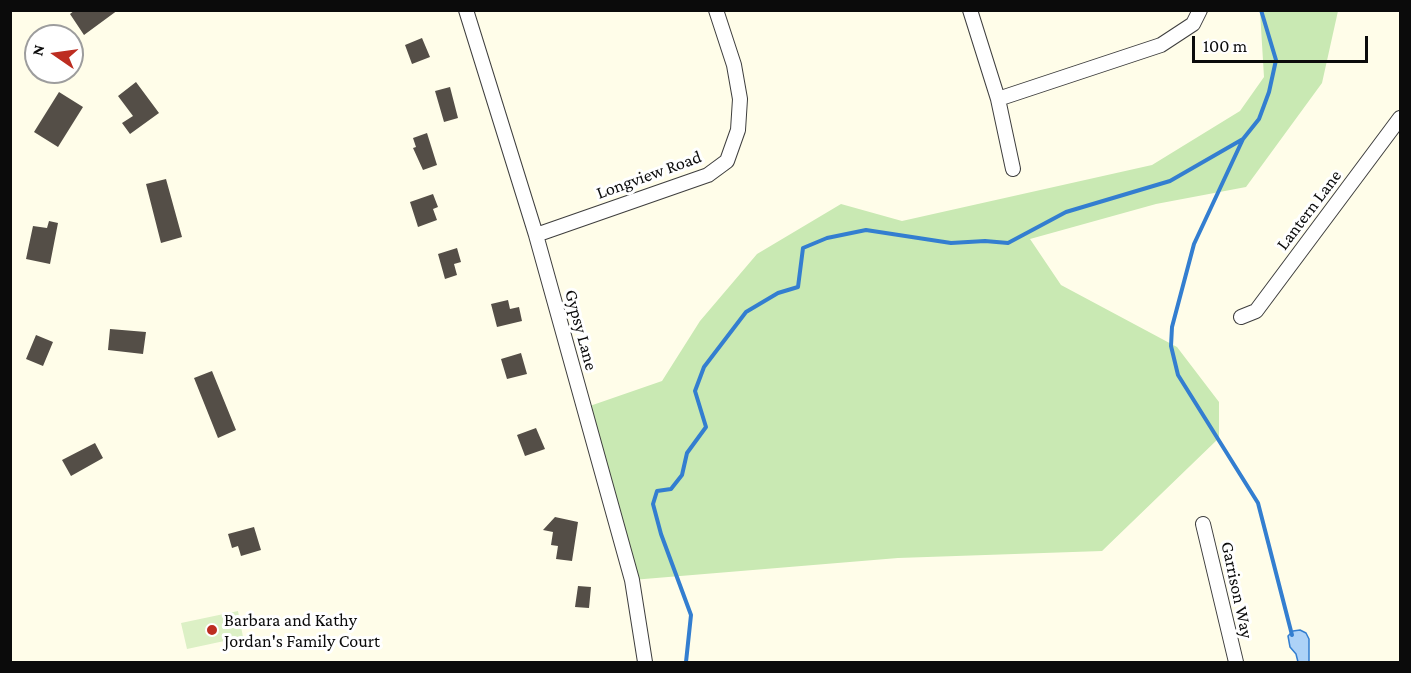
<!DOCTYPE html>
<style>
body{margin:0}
#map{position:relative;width:1411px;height:673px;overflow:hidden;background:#fffde9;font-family:"Crimson Pro",serif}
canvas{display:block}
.frame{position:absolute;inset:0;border:12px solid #0b0b0b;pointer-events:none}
.north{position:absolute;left:24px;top:24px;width:60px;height:60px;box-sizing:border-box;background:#fff;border:2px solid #9d9d9d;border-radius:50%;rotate:283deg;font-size:16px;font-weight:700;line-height:24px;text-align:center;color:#0b0b0b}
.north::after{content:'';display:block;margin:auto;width:21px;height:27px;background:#bd2d21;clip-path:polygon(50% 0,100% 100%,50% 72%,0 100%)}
.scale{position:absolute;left:1192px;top:36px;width:176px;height:27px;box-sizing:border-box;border:3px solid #0b0b0b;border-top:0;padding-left:8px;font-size:18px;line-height:21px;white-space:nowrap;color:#0b0b0b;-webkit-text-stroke:4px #fff;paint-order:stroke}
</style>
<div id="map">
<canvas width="1411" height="673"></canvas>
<div class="frame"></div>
<div class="north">N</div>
<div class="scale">100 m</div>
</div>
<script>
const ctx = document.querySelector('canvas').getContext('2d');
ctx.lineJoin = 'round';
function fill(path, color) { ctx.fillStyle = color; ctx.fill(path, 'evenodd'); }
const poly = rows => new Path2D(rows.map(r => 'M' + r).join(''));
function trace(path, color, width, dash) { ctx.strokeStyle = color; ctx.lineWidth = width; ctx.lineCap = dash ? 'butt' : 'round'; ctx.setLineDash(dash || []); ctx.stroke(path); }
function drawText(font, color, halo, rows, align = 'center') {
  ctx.font = font + ' "Crimson Pro",serif'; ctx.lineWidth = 6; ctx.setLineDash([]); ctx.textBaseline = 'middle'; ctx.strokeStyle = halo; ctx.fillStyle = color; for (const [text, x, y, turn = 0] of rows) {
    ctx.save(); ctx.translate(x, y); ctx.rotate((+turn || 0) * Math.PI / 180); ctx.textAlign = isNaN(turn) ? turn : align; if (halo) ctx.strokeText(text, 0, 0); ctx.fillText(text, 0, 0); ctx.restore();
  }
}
const green = poly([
 [1260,11,1338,11,1322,83,1246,187,1156,204,1030,239,1061,285,1177,347,1219,402,1219,438,1102,551,898,558,632,580,584,408,662,381,700,321,757,254,841,204,902,221,1152,165,1240,111,1264,77]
]);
const pitch = poly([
 [238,611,243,637,187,649,181,623]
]);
const water = poly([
 [1300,630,1306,633,1309,639,1309,662,1298,662,1296,654,1290,647,1288,636,1293,631,1300,630]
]);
const stream = poly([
 [1261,10,1276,60,1269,92,1259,119,1243,139,1194,244,1172,327,1171,346,1178,375,1258,503,1292,635],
 [686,662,691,615,661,534,653,504,657,491,671,489,682,475,687,453,706,427,695,391,704,367,746,312,778,293,798,287,803,248,827,238,866,230,951,243,985,241,1008,243,1066,212,1170,181,1243,139]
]);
const building = poly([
 [75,10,118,10,84,35,70,14],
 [422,38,430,57,412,64,405,45],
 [136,82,159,113,130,134,122,123,133,116,118,96],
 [450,87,458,118,444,122,435,91],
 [59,92,83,107,58,147,34,132],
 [427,133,437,165,423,170,413,148,416,147,413,138],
 [166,179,182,237,161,243,146,184],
 [433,194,438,207,433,209,437,220,418,227,410,202],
 [49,221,58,223,50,264,26,259,33,226,47,228],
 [457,248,461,262,454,264,457,275,445,279,438,254],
 [508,300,510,309,519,307,522,321,497,327,491,304],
 [110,329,146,332,143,354,108,350],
 [36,335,53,342,43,366,26,359],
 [521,353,527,374,507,379,501,359],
 [212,371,236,430,218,438,194,378],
 [536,428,545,449,525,456,517,435],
 [95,443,103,458,71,476,62,460],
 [555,517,578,522,572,561,556,559,558,546,551,545,553,532,543,530],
 [254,527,261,550,241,556,238,546,232,548,228,534],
 [578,586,591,587,589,608,575,607]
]);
const street = poly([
 [466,10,536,235,632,580,645,662],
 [970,10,998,99,1013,169],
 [998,99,1161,45,1193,24,1200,10],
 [536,235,708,175,727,161,738,130,740,99,734,65,716,10],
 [1241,317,1256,311,1400,118],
 [1203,524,1236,662]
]);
const markers = [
 [212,630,6,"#bd2d21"]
];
const streetNames = [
 ["Longview Road",649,175,-20],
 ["Lantern Lane",1309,210,-53],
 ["Gypsy Lane",581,330,75],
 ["Garrison Way",1237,590,78]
];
const poiNames = [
 ["Barbara and Kathy",224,620],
 ["Jordan's Family Court",224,641]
];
fill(green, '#c9e9b3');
fill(pitch, '#dcf0c5');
fill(water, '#add2f7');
trace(water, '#337ed0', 1.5);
trace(stream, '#337ed0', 4);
fill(building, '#544e47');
trace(street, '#3e3e3e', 16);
trace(street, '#fff', 14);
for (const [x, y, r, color] of markers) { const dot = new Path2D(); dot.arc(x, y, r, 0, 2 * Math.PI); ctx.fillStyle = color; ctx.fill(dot); trace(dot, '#fff', 2); }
drawText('18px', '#0b0b0b', '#fff', streetNames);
drawText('18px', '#0b0b0b', '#fff', poiNames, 'left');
</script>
